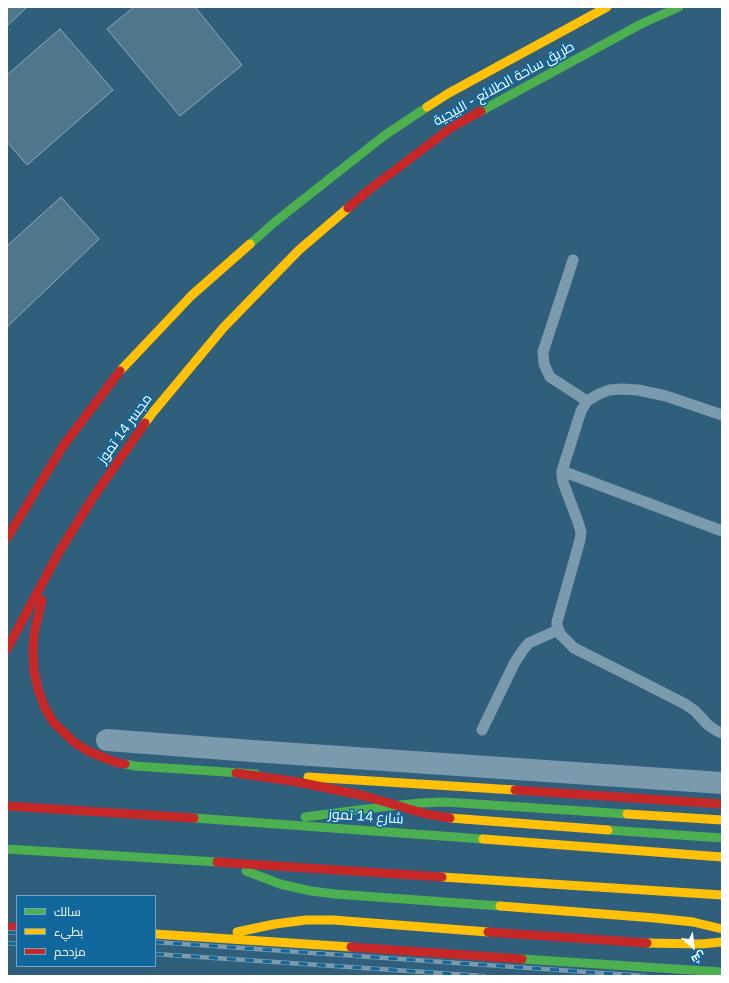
<!DOCTYPE html>
<meta charset="utf-8">
<style>
body{margin:0}
#map{position:relative;width:729px;height:983px;overflow:hidden;background:#305f7c;font-family:"IBM Plex Sans",Cairo,sans-serif}
canvas{display:block}
.frame{position:absolute;inset:0;border:8px solid #fff;pointer-events:none}
.legend{position:absolute;left:16px;top:895px;width:140px;height:72px;box-sizing:border-box;background:#10679c;border:1px solid #70a4c4;margin:0;padding:5px 7px;list-style:none;font-size:12px;color:#fff}
.legend li{display:flex;align-items:center;gap:8px;height:20px}
.legend b{width:20px;border:1px solid #70a4c4}
.north{position:absolute;left:673px;top:927px;width:40px;height:40px;-webkit-text-stroke:3px #10679c;paint-order:stroke;rotate:153deg;font-size:11px;font-weight:700;line-height:16px;text-align:center;color:#fff}
.north::after{content:'';display:block;margin:auto;width:14px;height:18px;background:#fff;clip-path:polygon(50% 0,100% 100%,50% 72%,0 100%)}
</style>
<div id="map">
<canvas width="729" height="983"></canvas>
<div class="frame"></div>
<ul class="legend">
<li><b style="height:5px;background:#4caf50"></b>سالك</li>
<li><b style="height:5px;background:#ffc107"></b>بطيء</li>
<li><b style="height:5px;background:#c62828"></b>مزدحم</li>
</ul>
<div class="north">ش</div>
</div>
<script>
const ctx = document.querySelector('canvas').getContext('2d');
ctx.lineJoin = 'round';
function fill(path, color) { ctx.fillStyle = color; ctx.fill(path, 'evenodd'); }
const poly = rows => new Path2D(rows.map(r => 'M' + r).join(''));
function trace(path, color, width, dash) { ctx.strokeStyle = color; ctx.lineWidth = width; ctx.lineCap = dash ? 'butt' : 'round'; ctx.setLineDash(dash || []); ctx.stroke(path); }
function drawText(font, color, halo, rows, align = 'center') {
  ctx.font = font + ' "IBM Plex Sans",Cairo,sans-serif'; ctx.lineWidth = 3.5; ctx.setLineDash([]); ctx.textBaseline = 'middle'; ctx.strokeStyle = halo; ctx.fillStyle = color; for (const [text, x, y, turn = 0] of rows) {
    ctx.save(); ctx.translate(x, y); ctx.rotate((+turn || 0) * Math.PI / 180); ctx.textAlign = isNaN(turn) ? turn : align; if (halo) ctx.strokeText(text, 0, 0); ctx.fillText(text, 0, 0); ctx.restore();
  }
}
const building = poly([
 [7,7,27,7,7,26,7,7],
 [134,7,195,7,242,65,180,116,107,29,134,7],
 [60,29,113,90,27,165,7,142,7,75,60,29],
 [61,197,99,239,7,327,7,246,61,197]
]);
const lane = poly([
 [573,260,543,352,544,364,550,377,587,401],
 [722,415,666,396,638,390,622,389,609,390,599,394,587,401,581,411,562,471,562,476,563,482,578,522,581,532,580,540,557,622,557,625,560,634,574,648,638,680,685,704,695,711,708,725,717,731,722,733],
 [562,471,722,531],
 [482,730,515,662,523,650,529,643,558,630]
]);
const street = poly([
 [107,740,252,751,722,783]
]);
const fast = poly([
 [481,111,641,24,679,7],
 [250,244,276,221,385,135,427,107],
 [125,764,135,766,256,774],
 [305,817,382,807,420,803,445,802,627,814],
 [194,818,483,839],
 [7,849,217,862],
 [246,871,280,884,311,891,335,894,500,906],
 [522,959,722,972]
]);
const slow = poly([
 [427,107,449,93,607,7],
 [120,371,192,295,250,244],
 [145,423,154,411,224,327,299,250,348,208],
 [308,777,515,790],
 [627,814,722,820],
 [483,839,722,857],
 [442,877,722,895],
 [500,906,655,918,693,922,722,929],
 [237,932,275,924,306,920,333,920,488,932],
 [155,934,351,947],
 [647,943,701,944,722,942]
]);
const jam = poly([
 [348,208,370,189,452,127,481,111],
 [7,538,63,446,120,371],
 [42,600,34,633,33,652,34,671,38,689,44,706,53,722,75,743,88,751,102,757,118,763,125,764],
 [7,649,59,552,92,499,145,423],
 [515,790,722,804],
 [7,806,194,818],
 [217,862,442,877],
 [7,928,17,927],
 [488,932,647,943],
 [351,947,522,959]
]);
const rail = poly([
 [7,932,17,933],
 [155,942,645,976],
 [7,943,17,944],
 [155,954,484,976]
]);
const fastBridge = poly([
 [608,830,722,838]
]);
const slowBridge = poly([
 [450,818,608,830]
]);
const jamBridge = poly([
 [236,773,298,782,365,796,426,814,450,818]
]);
const streetNames = [
 ["طريق ساحة الطلائع - البيجية",504,84,-29],
 ["مجسر 14 تموز",125,429,-54],
 ["شارع 14 تموز",366,817,4]
];
fill(building, '#50768c');
trace(building, '#8faabb', 1);
trace(lane, '#7b9aae', 11);
trace(street, '#7b9aae', 22);
trace(fast, '#4caf50', 9);
trace(slow, '#ffc107', 9);
trace(jam, '#c62828', 9);
trace(rail, '#7b9aac', 4.5);
trace(rail, '#10679c', 3, [9]);
trace(fastBridge, '#4caf50', 9);
trace(slowBridge, '#ffc107', 9);
trace(jamBridge, '#c62828', 9);
drawText('14px', '#fff', '#10679c', streetNames);
</script>
